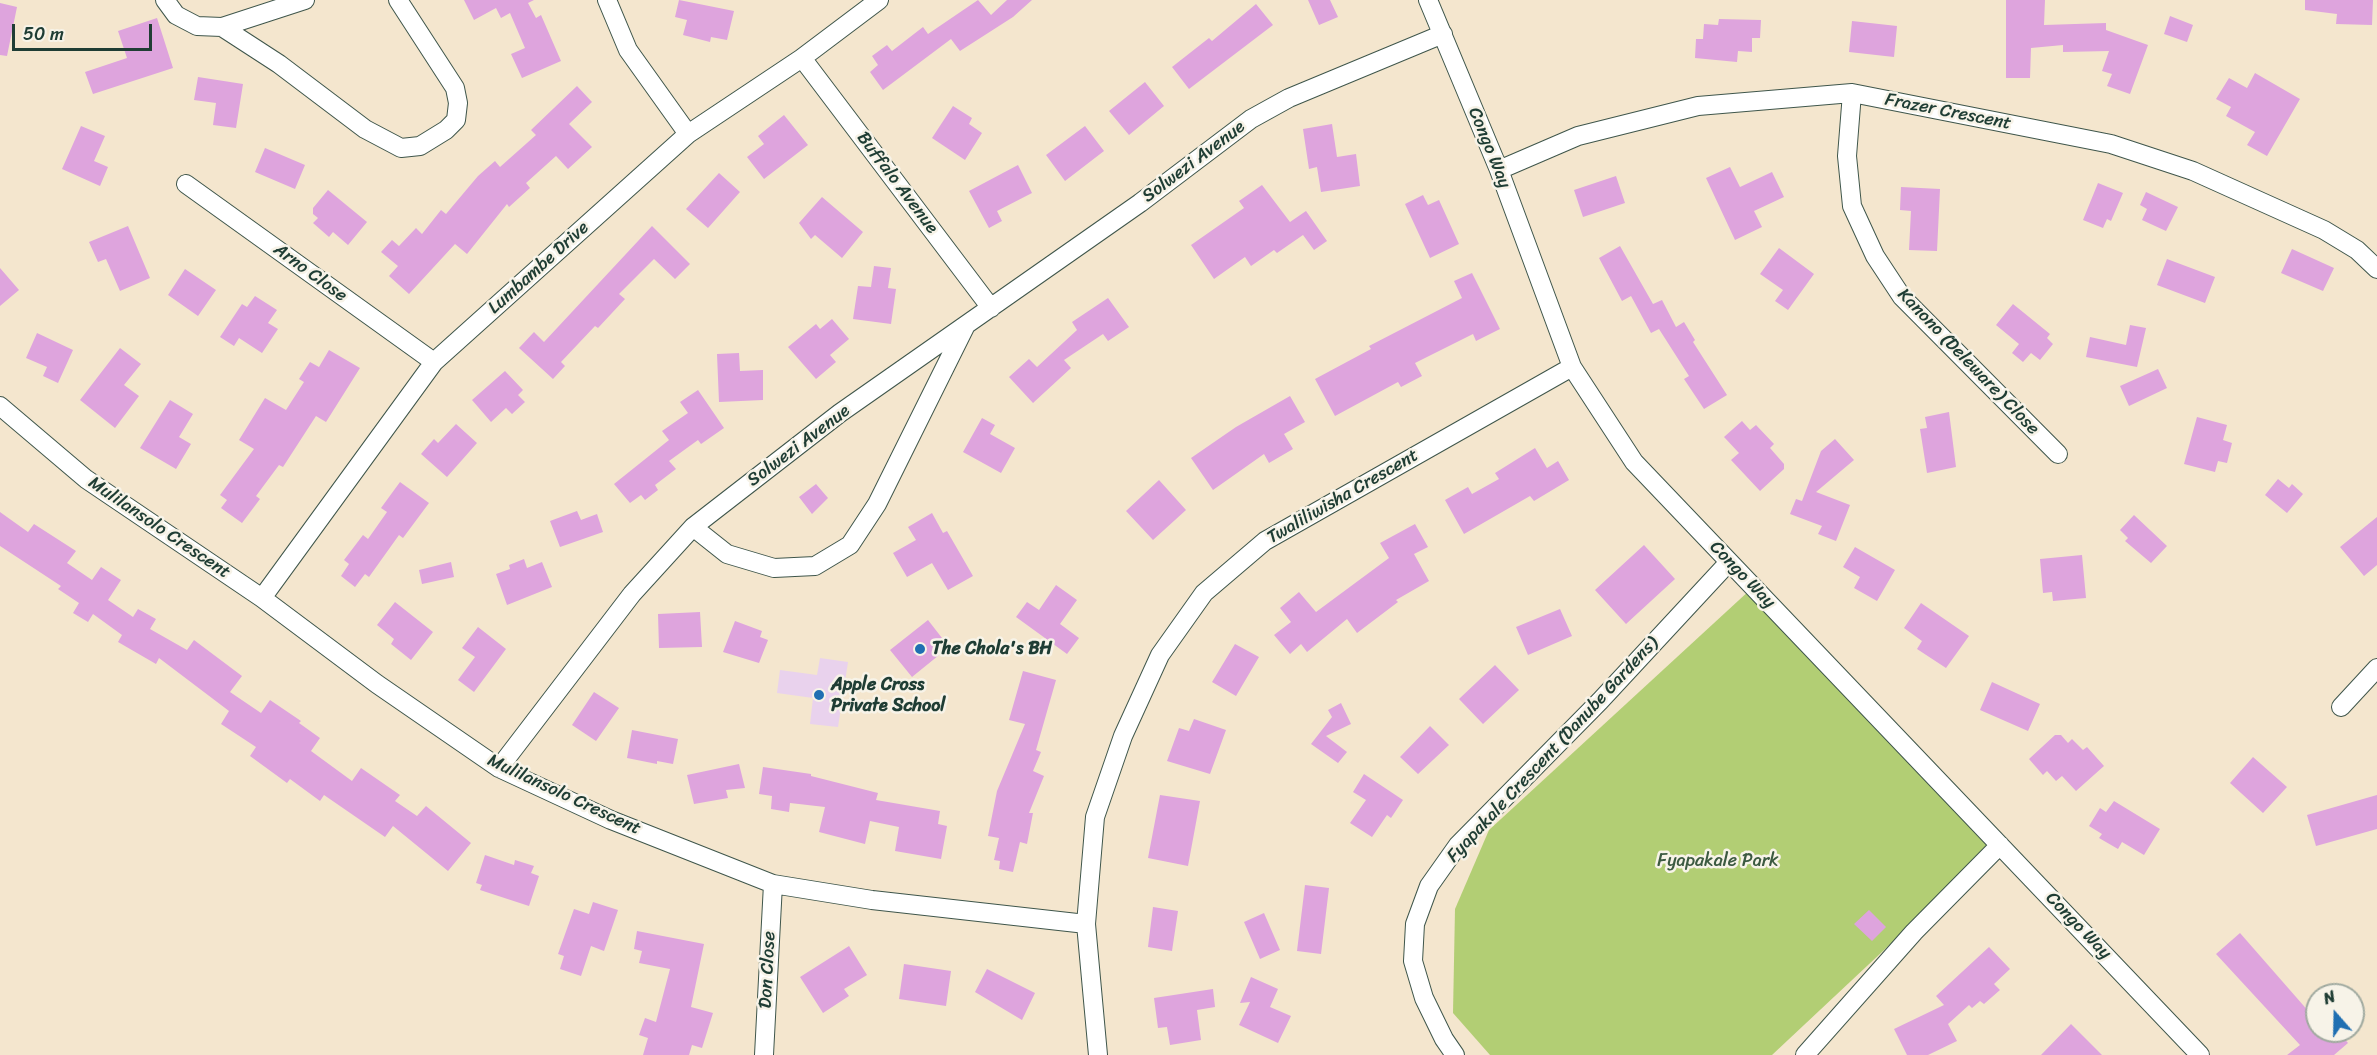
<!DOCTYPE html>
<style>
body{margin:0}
#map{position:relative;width:2377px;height:1055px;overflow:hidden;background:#f4e6ce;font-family:Sriracha,sans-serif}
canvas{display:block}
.north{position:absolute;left:2305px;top:983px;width:60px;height:60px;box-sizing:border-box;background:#f7f3e8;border:2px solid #a1aaa0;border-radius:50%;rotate:340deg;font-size:16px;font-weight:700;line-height:24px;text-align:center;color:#1f3d34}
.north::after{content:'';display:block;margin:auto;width:21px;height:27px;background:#1f6fb2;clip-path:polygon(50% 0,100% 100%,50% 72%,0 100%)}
.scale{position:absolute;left:12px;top:24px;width:140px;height:27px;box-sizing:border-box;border:3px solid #1f3d34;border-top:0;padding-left:8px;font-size:18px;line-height:21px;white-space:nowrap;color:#1f3d34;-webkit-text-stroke:4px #f7f3e8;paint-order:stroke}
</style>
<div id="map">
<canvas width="2377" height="1055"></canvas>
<div class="north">N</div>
<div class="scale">50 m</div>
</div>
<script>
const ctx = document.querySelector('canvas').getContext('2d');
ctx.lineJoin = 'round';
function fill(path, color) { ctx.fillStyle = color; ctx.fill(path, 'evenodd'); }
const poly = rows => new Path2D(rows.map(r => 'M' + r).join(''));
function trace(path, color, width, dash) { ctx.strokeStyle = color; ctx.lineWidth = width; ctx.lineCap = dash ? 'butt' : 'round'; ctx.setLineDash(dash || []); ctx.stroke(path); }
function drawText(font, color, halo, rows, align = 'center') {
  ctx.font = font + ' Sriracha,sans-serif'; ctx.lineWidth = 5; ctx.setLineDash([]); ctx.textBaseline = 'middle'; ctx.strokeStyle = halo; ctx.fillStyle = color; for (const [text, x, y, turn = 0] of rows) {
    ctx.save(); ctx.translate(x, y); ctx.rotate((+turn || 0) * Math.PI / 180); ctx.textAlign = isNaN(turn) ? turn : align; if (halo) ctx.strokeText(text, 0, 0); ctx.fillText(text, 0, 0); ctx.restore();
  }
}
const built = poly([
 [820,658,848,662,838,727,810,724,813,698,777,693,780,670,817,675]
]);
const green = poly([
 [1751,589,1994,847,1772,1055,1490,1055,1453,1013,1455,909,1489,830]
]);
const building = poly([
 [464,0,534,0,528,3,536,18,541,15,561,61,522,78,511,54,525,48,510,13,501,18,496,8,474,20],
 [679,0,734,11,727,40,711,37,710,42,683,35,687,20,675,17],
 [978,0,991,15,1007,0,1032,0,1013,17,960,51,951,39,883,90,870,72,878,65,872,56,887,45,892,51,923,27,928,34],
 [1308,0,1330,0,1338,17,1319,25],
 [2006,0,2045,0,2044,25,2106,23,2106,30,2148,45,2130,94,2107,86,2112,74,2102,71,2109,51,2063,52,2063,45,2031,48,2030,78,2006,78],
 [2305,0,2373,0,2372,25,2336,24,2337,14,2305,10],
 [0,3,17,7,7,56,0,55],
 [1256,4,1273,25,1189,89,1172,67,1209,38,1212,41],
 [2170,16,2193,25,2187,42,2164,34],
 [157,18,173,68,93,94,85,72,127,58,118,31],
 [1719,19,1761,20,1760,38,1752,38,1752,52,1738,51,1737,62,1695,58,1696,39,1703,39,1704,24,1718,25],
 [1852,21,1897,26,1894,57,1849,52],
 [2255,73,2300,99,2267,156,2247,145,2255,132,2226,116,2231,107,2216,99,2229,78,2247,88],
 [198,77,243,84,236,128,213,125,216,103,194,100],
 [1145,82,1164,106,1129,135,1109,111],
 [577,86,592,102,569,124,592,147,568,169,556,156,526,183,530,188,509,207,507,204,467,254,455,244,409,294,389,276,398,266,381,252,392,240,399,246,416,228,422,234,441,210,446,214,478,176,495,161,500,167,536,135,531,130],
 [953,106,972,118,969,124,982,133,965,160,932,138],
 [784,115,808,145,764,179,747,157,764,144,758,136],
 [1332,124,1337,157,1356,154,1360,186,1321,192,1317,167,1309,169,1303,129],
 [81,126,105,136,94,161,108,167,100,186,62,169],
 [1085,126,1104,151,1065,181,1046,155],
 [265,148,305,165,295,189,255,172],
 [1018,165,1032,193,997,211,1002,221,989,228,969,191],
 [1730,167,1740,187,1772,172,1784,197,1754,211,1762,227,1735,240,1706,178],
 [719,173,740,192,708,228,686,209],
 [1616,176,1625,203,1583,217,1574,190],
 [2098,183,2123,193,2111,221,2107,219,2103,228,2083,220],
 [1262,185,1290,222,1306,211,1327,241,1314,250,1303,235,1277,253,1274,250,1251,266,1245,257,1214,279,1191,245,1244,208,1239,201],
 [1901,187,1940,189,1937,251,1909,250,1911,211,1900,210],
 [328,190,367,222,348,245,333,232,329,237,313,223,318,218,313,214,313,208],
 [2146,192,2178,207,2166,231,2142,220,2147,209,2140,205],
 [1423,195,1428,205,1439,200,1459,244,1430,258,1405,204],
 [822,197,863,232,842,258,815,235,811,239,799,223],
 [128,226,150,278,120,291,106,259,98,262,89,242],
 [652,226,690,264,675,279,654,259,619,294,625,299,598,328,595,326,561,362,565,366,553,379,519,348,534,332,544,342],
 [1620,246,1653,304,1662,300,1676,327,1684,322,1695,340,1693,342,1727,395,1704,409,1684,379,1689,376,1659,329,1651,333,1631,296,1622,301,1599,258],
 [1779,248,1814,274,1788,310,1775,301,1783,290,1760,274],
 [2292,249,2334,268,2323,291,2281,273],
 [2167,259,2215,277,2205,303,2157,285],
 [874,266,891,268,888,288,896,289,891,324,853,319,858,286,871,287],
 [0,268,19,290,0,306],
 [185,269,216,290,198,316,168,295],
 [1472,273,1500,329,1476,341,1473,334,1415,363,1422,376,1401,387,1398,382,1335,416,1315,379,1371,349,1369,346,1462,298,1454,281],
 [255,296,277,310,268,323,278,329,262,353,239,338,234,346,220,337,242,304,247,307],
 [1108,298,1129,327,1108,341,1103,334,1064,360,1071,368,1033,403,1009,377,1029,359,1037,367,1077,330,1072,322],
 [2013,304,2050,334,2047,338,2053,344,2040,360,2031,353,2023,362,2012,353,2019,344,1996,325],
 [832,319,849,339,830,355,836,362,816,379,788,347,816,324,820,329],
 [2130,325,2146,328,2137,367,2086,357,2090,337,2126,345],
 [37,333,73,350,58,383,43,376,47,367,26,358],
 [120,348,141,364,124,385,139,396,115,428,80,400],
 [329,350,360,368,326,422,316,416,283,467,279,465,256,496,260,499,242,523,221,508,227,500,220,495,254,449,239,440,265,398,286,410,304,382,299,379,310,362,319,367],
 [739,353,740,371,763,370,763,400,719,402,717,354],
 [2158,369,2167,388,2129,406,2120,386],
 [505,371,523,390,518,395,525,402,512,414,506,408,491,422,472,400],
 [698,390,724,428,701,444,698,440,669,461,676,469,655,485,658,490,645,500,641,495,630,503,614,484,669,440,662,431,688,413,680,402],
 [1290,396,1305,422,1284,434,1293,449,1269,463,1264,454,1213,490,1191,458,1236,427],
 [170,400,193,414,179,437,191,444,176,469,140,448],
 [1949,412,1956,467,1927,473,1920,429,1927,428,1925,417],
 [2197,417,2227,425,2223,440,2232,443,2227,463,2218,461,2215,472,2184,464],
 [982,418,995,425,990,434,1015,448,1001,473,963,452],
 [1742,421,1750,430,1756,425,1774,444,1770,448,1784,464,1784,469,1760,491,1731,460,1739,453,1724,437],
 [456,424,477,443,447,477,421,454,434,439,438,443],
 [1835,439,1854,460,1816,492,1850,505,1836,541,1818,534,1822,526,1790,514,1796,499,1802,501,1821,451],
 [1535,448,1547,468,1558,461,1569,480,1534,501,1530,496,1464,534,1445,500,1468,487,1472,494,1499,479,1495,473],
 [2278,479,2289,488,2292,484,2303,494,2287,513,2265,495],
 [1159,480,1186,510,1153,540,1126,511],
 [400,482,429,503,403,538,399,535,369,577,365,574,355,587,341,576,349,564,344,560,363,535,368,539,387,512,381,508],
 [816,484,828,498,812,514,799,497],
 [577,511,581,520,597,514,603,532,560,547,550,521],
 [0,512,28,532,34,524,76,551,67,563,92,580,101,567,121,580,108,600,133,617,138,609,156,619,150,629,187,650,194,640,242,676,230,692,261,713,270,700,301,721,299,723,320,738,311,751,352,781,361,768,400,795,395,801,417,816,426,806,471,843,448,871,393,826,385,837,324,795,320,801,290,779,287,783,250,756,256,747,221,724,229,711,159,658,156,664,118,642,122,635,93,614,88,622,73,613,79,603,58,589,61,586,0,546],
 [932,513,943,533,947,531,973,576,948,590,932,563,907,577,893,553,916,540,908,527],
 [2134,515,2167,546,2151,563,2125,541,2128,538,2120,530],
 [2377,517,2377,565,2364,576,2340,547],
 [1415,524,1428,547,1414,554,1429,581,1396,600,1398,602,1357,633,1347,619,1307,652,1301,644,1290,654,1274,635,1291,622,1280,608,1299,592,1316,612,1389,558,1380,543],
 [1644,545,1675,579,1626,624,1595,590],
 [1855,547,1895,570,1877,601,1854,588,1860,577,1843,567],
 [2082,555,2086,598,2053,601,2052,592,2043,593,2040,559],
 [524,559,527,568,542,562,552,587,507,605,496,574,510,569,509,565],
 [451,562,454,577,422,584,419,570],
 [1056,585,1077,600,1060,624,1079,638,1067,654,1016,617,1027,602,1039,610],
 [395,602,433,632,411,660,391,644,394,639,377,625],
 [1921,603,1969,636,1946,668,1917,649,1922,641,1904,628],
 [1560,609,1572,636,1528,655,1516,627],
 [700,612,702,647,659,648,658,614],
 [928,620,949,647,912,677,890,650],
 [735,621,762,631,760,637,768,640,759,663,723,652],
 [478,627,506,649,474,692,458,680,475,657,462,648],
 [1235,644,1259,657,1236,696,1212,682],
 [1495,665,1519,690,1483,724,1459,699],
 [1023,671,1056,680,1036,750,1041,752,1033,771,1044,776,1029,813,1033,813,1027,844,1020,842,1013,872,999,869,1000,861,994,860,999,838,988,836,997,791,1025,724,1009,720],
 [1992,682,2040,704,2028,731,1980,710],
 [594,692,619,708,596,741,572,725],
 [1341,703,1351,724,1326,736,1347,752,1338,763,1311,744,1332,717,1328,710],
 [1194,719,1226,730,1210,774,1167,761,1179,728,1189,731],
 [1430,726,1449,745,1418,774,1400,757],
 [632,730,678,739,673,764,657,761,657,764,627,758],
 [2055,735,2061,735,2068,743,2072,739,2083,750,2087,747,2104,766,2076,791,2062,776,2056,781,2047,771,2043,775,2029,759],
 [2253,757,2287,787,2263,813,2230,783],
 [739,764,745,788,726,790,728,798,694,804,687,775],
 [763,767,811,774,811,776,878,793,876,800,940,811,938,824,947,826,941,859,895,851,899,827,870,821,865,844,819,832,825,807,790,803,789,812,771,809,772,796,759,794],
 [1364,774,1403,800,1391,818,1387,815,1372,837,1350,823,1366,800,1353,792],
 [1160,795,1200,801,1188,866,1148,858],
 [2377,795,2377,829,2316,846,2307,815],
 [2114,801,2160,829,2144,855,2122,842,2118,849,2099,838,2102,834,2089,826,2100,808,2106,812],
 [485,855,514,865,515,860,534,866,531,873,539,876,529,906,480,890,482,885,476,883],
 [1305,885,1329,888,1321,954,1297,951],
 [593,902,618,910,604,951,591,946,581,976,560,969,564,956,558,954,574,909,589,914],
 [1153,907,1178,911,1172,951,1148,947],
 [1869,910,1886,927,1872,941,1854,924],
 [1264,913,1280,950,1260,959,1244,922],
 [637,931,704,944,691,1007,713,1013,702,1048,692,1045,689,1055,643,1055,648,1038,639,1035,645,1018,656,1022,670,969,639,963,642,951,634,949],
 [2240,933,2317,1021,2317,1031,2338,1031,2348,1043,2334,1055,2287,1055,2300,1045,2216,954],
 [849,946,867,975,844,989,849,996,823,1013,800,977],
 [1989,947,2010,969,1994,984,2000,990,1984,1004,1980,1001,1972,1008,1969,1005,1948,1024,1957,1041,1928,1055,1907,1055,1894,1029,1944,1005,1936,996],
 [904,964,951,971,946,1006,899,999],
 [987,969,1035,993,1022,1020,975,992],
 [1251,977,1278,989,1270,1007,1291,1016,1278,1043,1239,1025,1250,1002,1240,1003],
 [1213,989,1215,1007,1197,1010,1201,1040,1170,1045,1167,1027,1158,1028,1154,998],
 [2071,1024,2102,1055,2041,1055]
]);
const minor = poly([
 [165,0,176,15,197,26,222,27,305,0],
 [607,0,628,50,688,134],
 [1428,0,1499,170,1572,367,1634,462,2200,1055],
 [222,27,279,64,365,129,401,148,420,146,446,130,456,120,458,103,455,88,398,0],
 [802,58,991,308],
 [1852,93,1847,156,1852,206,1875,256,1902,297,2058,454],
 [1499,170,1578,136,1698,106,1852,93,2111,144,2193,171,2324,230,2357,250,2377,269],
 [186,184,434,362],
 [0,406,86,479,262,598,377,684,499,768,611,820,773,884,872,900,1086,924],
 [693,527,727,554,774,568,815,566,850,545,877,504,965,327],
 [262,598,434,362,688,134,802,58,879,0],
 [2341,707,2377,668],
 [499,768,632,594,693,527,840,413,1140,203,1251,119,1289,98,1443,34],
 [764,1055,773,884],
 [1098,1055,1086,924,1095,817,1123,736,1160,655,1204,593,1265,541,1572,367],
 [1455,1055,1444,1039,1424,998,1413,961,1415,924,1429,886,1458,845,1600,701,1729,562],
 [1805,1055,1914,932,2000,845]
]);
const markers = [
 [920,649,6,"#1f6fb2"],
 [819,695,6,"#1f6fb2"]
];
const streetNames = [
 ["Frazer Crescent",1948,112,11],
 ["Congo Way",1489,148,68],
 ["Solwezi Avenue",1194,162,-37],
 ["Buffalo Avenue",897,183,53],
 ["Lumbambe Drive",539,268,-42],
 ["Arno Close",310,273,36],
 ["Kanono (Deleware) Close",1968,362,46],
 ["Solwezi Avenue",799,446,-37],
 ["Twaliliwisha Crescent",1343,497,-30],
 ["Mulilansolo Crescent",159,528,34],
 ["Congo Way",1742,575,46],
 ["Fyapakale Crescent (Danube Gardens)",1553,750,-47],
 ["Mulilansolo Crescent",564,795,25],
 ["Congo Way",2078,926,46],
 ["Don Close",768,970,-87]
];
const poiNames = [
 ["The Chola's BH",932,649],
 ["Apple Cross",831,685],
 ["Private School",831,706]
];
const parkNames = [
 ["Fyapakale Park",1718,861]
];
fill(built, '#e9d2ed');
fill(green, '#b2ce74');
fill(building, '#dea4dd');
trace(minor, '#3f564b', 20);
trace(minor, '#fff', 18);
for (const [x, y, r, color] of markers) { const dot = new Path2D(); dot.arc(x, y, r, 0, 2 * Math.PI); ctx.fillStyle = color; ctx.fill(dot); trace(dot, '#f7f3e8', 2); }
drawText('18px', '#1f3d34', '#f7f3e8', streetNames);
drawText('bold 18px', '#1f3d34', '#f7f3e8', poiNames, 'left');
drawText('18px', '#3c5a41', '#f7f3e8', parkNames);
</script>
